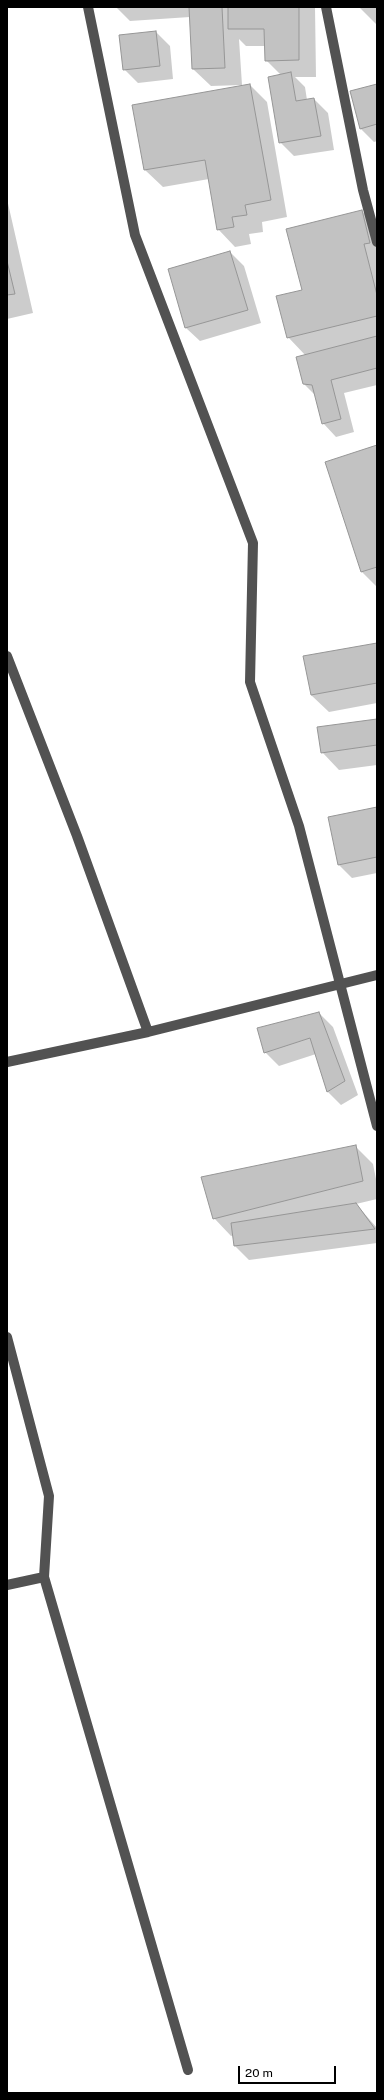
<!DOCTYPE html>
<style>
body{margin:0}
#map{position:relative;width:384px;height:2100px;overflow:hidden;background:#fff;font-family:"Public Sans",sans-serif}
canvas{display:block}
.frame{position:absolute;inset:0;border:8px solid #000;pointer-events:none}
.scale{position:absolute;left:238px;top:2066px;width:98px;height:18px;box-sizing:border-box;border:2px solid #000;border-top:0;padding-left:5px;font-size:12px;line-height:14px;white-space:nowrap;color:#000;-webkit-text-stroke:3px #fff;paint-order:stroke}
</style>
<div id="map">
<canvas width="384" height="2100"></canvas>
<div class="frame"></div>
<div class="scale">20 m</div>
</div>
<script>
const ctx = document.querySelector('canvas').getContext('2d');
ctx.lineJoin = 'round';
function fill(path, color) { ctx.fillStyle = color; ctx.fill(path, 'evenodd'); }
const poly = rows => new Path2D(rows.map(r => 'M' + r).join(''));
function trace(path, color, width, dash) { ctx.strokeStyle = color; ctx.lineWidth = width; ctx.lineCap = dash ? 'butt' : 'round'; ctx.setLineDash(dash || []); ctx.stroke(path); }
const shadow = poly([
 [116,7,315,7,316,77,295,77,305,87,307,100,314,99,328,113,334,150,294,156,280,142,281,75,266,60,266,46,246,46,239,39,242,85,211,86,193,69,190,17,130,21],
 [359,7,377,7,377,25],
 [156,32,170,46,173,79,138,83,124,69],
 [250,85,267,102,287,217,262,222,263,232,249,234,251,244,235,247,218,229,209,179,163,187,145,170,133,106],
 [377,85,377,141,374,142,360,128],
 [7,199,33,313,7,319],
 [362,211,377,226,377,385,344,393,354,432,336,437,323,423,315,395,304,384,306,356,288,337,303,291],
 [230,252,244,266,261,323,200,341,186,328,169,269],
 [377,446,377,587,362,572],
 [377,644,377,703,329,712,311,695],
 [377,720,377,765,339,770,322,752],
 [377,808,377,873,352,878,339,865],
 [319,1013,333,1027,358,1095,341,1105,327,1091,316,1054,279,1066,265,1052],
 [355,1146,373,1164,377,1184,377,1199,356,1204,377,1228,377,1243,249,1260,235,1246,234,1235,231,1236,214,1218]
]);
const building = poly([
 [189,7,222,7,225,68,192,69,189,7],
 [228,7,299,7,299,60,265,61,264,29,228,29,228,7],
 [156,31,160,66,123,70,119,35,156,31],
 [291,72,296,101,314,98,321,136,279,143,268,77,291,72],
 [250,84,271,200,245,205,247,215,232,217,234,227,217,230,205,160,144,170,132,105,250,84],
 [377,84,377,124,360,129,350,91,377,84],
 [362,210,370,243,364,244,377,295,377,316,287,338,276,296,302,290,286,229,362,210],
 [230,251,248,310,185,328,168,269,230,251],
 [7,261,15,294,7,295,7,261],
 [377,336,377,368,331,380,341,419,322,424,312,385,303,384,296,357,377,336],
 [377,445,377,567,361,572,325,462,377,445],
 [377,643,377,683,311,695,303,656,377,643],
 [377,719,377,745,321,753,317,727,377,719],
 [377,807,377,857,338,865,328,817,377,807],
 [319,1012,345,1081,327,1092,310,1038,264,1053,257,1028,319,1012],
 [356,1145,363,1181,213,1219,201,1177,356,1145],
 [356,1203,375,1229,234,1246,231,1223,356,1203]
]);
const minor = poly([
 [88,7,135,235,253,543,250,682,299,826,377,1126],
 [326,7,363,190,377,242],
 [7,656,77,836,148,1032],
 [7,1062,148,1032,377,975],
 [7,1337,49,1496,44,1577,7,1585],
 [44,1577,188,2070]
]);
fill(shadow, '#0003');
fill(building, '#c2c2c2');
trace(building, '#969696', 1);
trace(minor, '#525252', 10);
</script>
